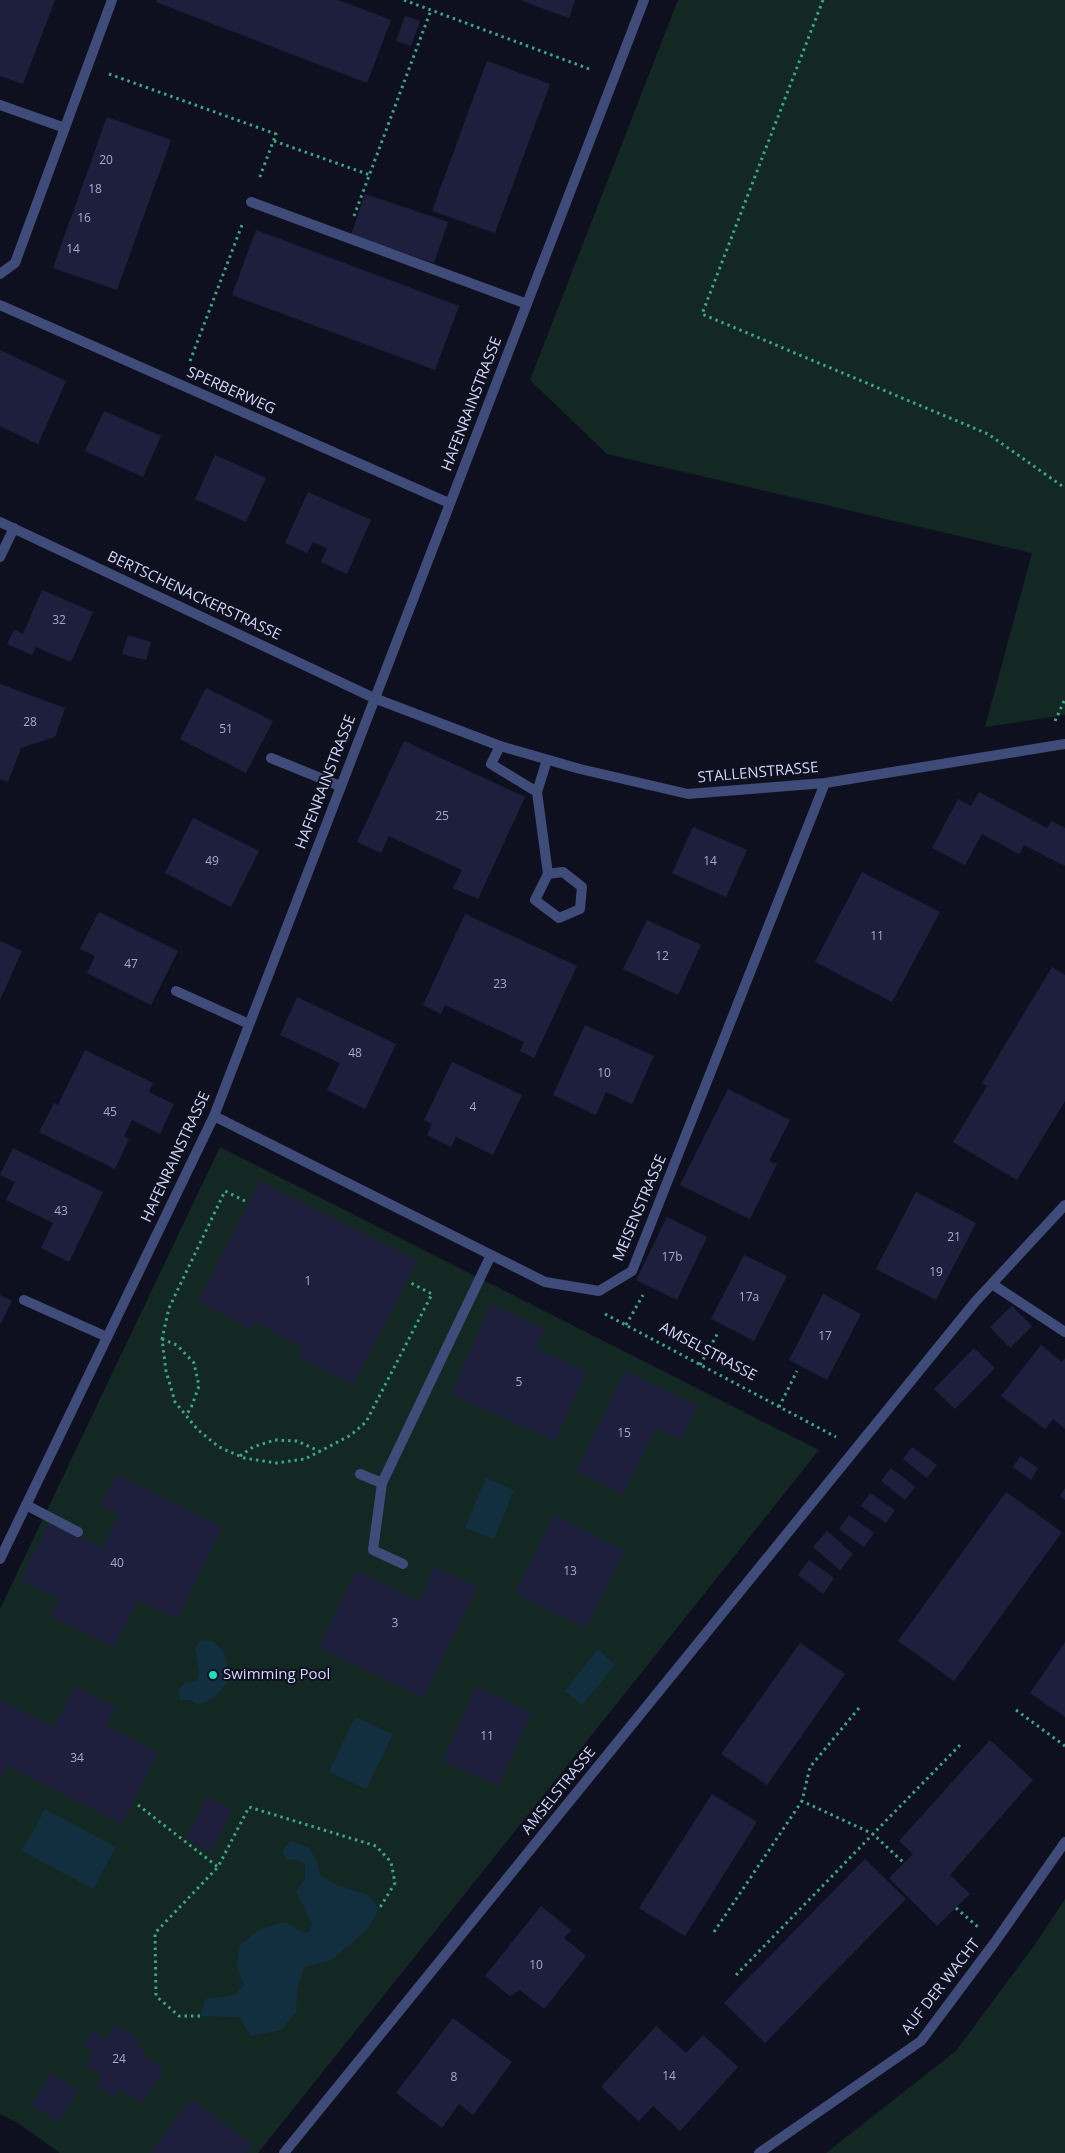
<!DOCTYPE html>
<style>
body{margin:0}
canvas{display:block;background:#0f101f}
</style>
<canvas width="1065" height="2153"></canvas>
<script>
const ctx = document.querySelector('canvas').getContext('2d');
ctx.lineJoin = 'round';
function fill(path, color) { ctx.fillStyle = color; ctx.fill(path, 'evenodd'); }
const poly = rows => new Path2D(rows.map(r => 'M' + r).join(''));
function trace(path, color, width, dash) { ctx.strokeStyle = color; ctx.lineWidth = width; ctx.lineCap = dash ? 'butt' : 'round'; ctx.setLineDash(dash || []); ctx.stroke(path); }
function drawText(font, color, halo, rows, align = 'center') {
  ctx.font = font + ' "Open Sans",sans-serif'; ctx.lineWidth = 4; ctx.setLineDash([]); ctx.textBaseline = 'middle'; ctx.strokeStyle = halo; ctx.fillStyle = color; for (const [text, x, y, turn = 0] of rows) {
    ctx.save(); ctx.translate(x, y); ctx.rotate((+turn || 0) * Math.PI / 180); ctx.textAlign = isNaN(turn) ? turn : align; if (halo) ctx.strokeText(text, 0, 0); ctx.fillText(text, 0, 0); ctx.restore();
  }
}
const green = poly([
 [678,0,1065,0,1065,715,985,727,1032,553,607,454,530,380],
 [220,1147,819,1450,258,2153,60,2153,18,2123,0,2114,0,1609],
 [1065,1899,1065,2153,826,2153,956,2051,1036,1943]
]);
const water = poly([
 [486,1478,514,1490,494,1539,465,1528],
 [201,1640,213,1641,222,1650,227,1663,229,1679,219,1693,207,1702,197,1704,190,1700,180,1700,178,1690,185,1683,197,1681,199,1671,195,1648],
 [598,1649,615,1665,582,1705,565,1691],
 [355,1717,393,1734,366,1789,329,1772],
 [45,1809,116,1847,93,1889,22,1851],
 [290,1841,308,1847,316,1860,320,1875,339,1886,369,1895,379,1909,367,1930,331,1960,304,1967,297,1991,296,2012,281,2030,250,2036,240,2017,200,2016,206,1999,235,1995,244,1985,237,1968,240,1945,260,1929,286,1922,297,1930,308,1933,312,1923,296,1891,305,1879,305,1864,295,1859,286,1860,282,1851]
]);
const building = poly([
 [0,0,55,0,23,84,0,76],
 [157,0,338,0,391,20,367,83,156,2],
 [520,0,575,0,569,18],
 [405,16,420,21,411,46,396,41],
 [487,61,550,84,495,233,432,211],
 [107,117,171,140,117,290,53,268],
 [365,194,448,222,434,263,351,235],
 [256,230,459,306,435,370,232,295],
 [0,350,66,381,38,444,0,426],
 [104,411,161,436,143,477,85,451],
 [215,455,266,478,246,522,195,499],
 [308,492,371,520,347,574,321,562,327,548,313,542,307,553,285,543],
 [42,590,93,612,71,662,36,647,32,655,7,644,14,630,23,634],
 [128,635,151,642,146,660,122,654],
 [0,684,65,708,55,737,21,748,8,782,0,779],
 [206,688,273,721,246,773,180,739],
 [404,741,525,797,478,899,453,888,462,870,389,836,381,853,357,842],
 [979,792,1047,828,1051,821,1065,828,1065,866,1024,845,1019,854,982,834,965,865,932,848,958,799,971,806],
 [193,818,259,851,231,907,165,873],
 [693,827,747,850,726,897,672,873],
 [862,872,940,912,892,1002,815,962],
 [99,912,178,951,151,1005,87,973,95,956,80,949],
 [465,914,577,966,534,1058,520,1051,524,1042,445,1005,441,1014,423,1005],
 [647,920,701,945,678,995,623,969],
 [0,941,22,951,0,1000],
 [1052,967,1065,975,1065,1101,1017,1180,953,1142,987,1086,982,1083],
 [297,997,396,1044,365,1109,327,1090,340,1063,280,1035],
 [585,1025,654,1056,632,1104,606,1092,596,1115,553,1095],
 [85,1050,153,1083,149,1092,174,1104,160,1134,132,1120,124,1136,129,1139,115,1169,39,1132,54,1103,58,1105],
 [452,1062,522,1095,493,1155,456,1137,451,1147,427,1135,432,1124,424,1120],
 [728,1089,790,1120,769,1161,777,1164,750,1219,680,1185],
 [13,1148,103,1192,69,1262,41,1248,53,1223,6,1200,15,1182,0,1175],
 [260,1181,417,1261,353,1385,298,1357,303,1347,255,1322,252,1329,198,1302],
 [916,1192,976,1223,936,1300,876,1269],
 [667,1217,707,1237,677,1300,636,1280],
 [744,1255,787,1276,754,1341,711,1319],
 [823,1294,861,1314,827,1380,789,1360],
 [0,1295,12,1301,0,1325],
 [491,1304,545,1329,536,1348,587,1371,555,1441,451,1394],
 [1012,1306,1032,1326,1010,1348,990,1327],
 [1041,1345,1062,1362,1065,1358,1065,1429,1053,1419,1045,1429,1001,1396],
 [974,1348,995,1368,955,1409,934,1389],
 [625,1371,698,1406,681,1440,656,1428,623,1494,576,1471],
 [912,1447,937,1465,927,1478,903,1459],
 [1020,1456,1038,1468,1031,1480,1013,1467],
 [891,1468,915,1487,905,1500,881,1481],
 [116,1474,222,1527,177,1619,138,1600,114,1647,51,1616,59,1599,21,1580,50,1522,102,1548,119,1514,101,1505],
 [1065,1488,1065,1500,1060,1496],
 [1006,1492,1062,1532,954,1681,898,1641],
 [870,1493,895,1510,886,1523,861,1506],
 [554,1515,625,1551,586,1628,515,1593],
 [849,1515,874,1533,864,1547,839,1529],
 [827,1531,853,1554,840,1570,813,1547],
 [809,1560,834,1578,823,1594,798,1575],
 [435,1567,477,1587,423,1698,319,1647,356,1571,419,1601],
 [1065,1642,1065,1717,1030,1693],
 [800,1643,845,1674,767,1785,721,1754],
 [75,1687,116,1707,106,1726,158,1752,122,1824,8,1766,0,1782,0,1700,54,1727],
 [476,1687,532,1712,498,1786,443,1761],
 [990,1740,1033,1780,950,1875,970,1894,937,1926,889,1878,913,1854,899,1841],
 [712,1794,757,1822,685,1936,639,1908],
 [207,1797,232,1810,211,1853,186,1839],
 [865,1859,906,1899,765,2043,724,2003],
 [541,1906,571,1930,564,1938,586,1956,544,2009,520,1990,510,1996,485,1976],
 [453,2018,512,2062,473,2115,459,2104,442,2128,396,2093],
 [115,2025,141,2040,137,2045,144,2049,141,2055,164,2068,143,2103,120,2090,115,2098,96,2086,102,2075,86,2065,94,2052,83,2045,93,2030,107,2039],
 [656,2026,686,2053,703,2035,738,2067,680,2131,653,2106,639,2121,601,2087],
 [51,2074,78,2091,59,2122,31,2105],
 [191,2099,253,2145,247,2153,150,2153]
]);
const path = poly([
 [404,0,592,70],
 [823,0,702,314,988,434,1065,488],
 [109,74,276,134,259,179],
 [274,141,370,175],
 [354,216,431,10],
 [190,361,242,225],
 [1055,721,1065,699],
 [245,1201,225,1191,169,1308,162,1339,166,1371,175,1402,198,1430,219,1447,244,1458,276,1463,305,1459,351,1435,366,1422,432,1294,411,1283],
 [605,1314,836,1437],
 [626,1325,643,1295],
 [162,1339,177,1345,194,1363,199,1386,191,1408,186,1415],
 [700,1365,719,1331],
 [779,1407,797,1371],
 [240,1456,253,1447,275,1440,297,1441,321,1452],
 [859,1708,810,1767,802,1801,873,1834,960,1745],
 [1016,1710,1065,1746],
 [138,1805,218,1867,249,1807,376,1846,391,1862,395,1883,379,1909],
 [956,1908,978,1927],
 [714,1932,802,1801],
 [736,1975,873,1834,904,1863],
 [200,2016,179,2016,156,1996,155,1933,218,1867]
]);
const service = poly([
 [0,105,65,128],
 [251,202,527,304],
 [500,746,491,764,537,792,548,874,535,900,559,918,580,909,582,887,563,872,548,874],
 [271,758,340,786],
 [537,792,547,760],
 [176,991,249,1024],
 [992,1284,1065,1332],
 [24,1300,107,1337],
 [360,1474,382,1483,491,1255],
 [382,1483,373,1550,403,1564],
 [26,1505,78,1532]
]);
const minor = poly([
 [0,274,15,263,112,0],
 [0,305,449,503],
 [0,522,374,698,500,746,580,769,688,794,825,783,1065,744],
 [0,557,14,528],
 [214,1116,545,1282,599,1291,632,1271,825,783],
 [0,1559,214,1116,644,0],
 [284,2153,975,1302,1065,1205],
 [759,2153,921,2041,995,1942,1065,1842]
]);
const markers = [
 [213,1675,5,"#19dfc1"]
];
const numberNames = [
 ["20",106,161],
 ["18",95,190],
 ["16",84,219],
 ["14",73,250],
 ["32",59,621],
 ["28",30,723],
 ["51",226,730],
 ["25",442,817],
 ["49",212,862],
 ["14",710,862],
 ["11",877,937],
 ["12",662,957],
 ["47",131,965],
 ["23",500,985],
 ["48",355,1054],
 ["10",604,1074],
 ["4",473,1108],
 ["45",110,1113],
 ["43",61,1212],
 ["21",954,1238],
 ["17b",672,1258],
 ["19",936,1273],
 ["1",308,1282],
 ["17a",749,1298],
 ["17",825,1337],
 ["5",519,1383],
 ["15",624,1434],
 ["40",117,1564],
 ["13",570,1572],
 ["3",395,1624],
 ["11",487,1737],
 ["34",77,1759],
 ["10",536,1966],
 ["24",119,2060],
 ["14",669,2077],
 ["8",454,2078]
];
const streetNames = [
 ["SPERBERWEG",231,391,24],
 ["HAFENRAINSTRASSE",472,404,-69],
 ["BERTSCHENACKERSTRASSE",194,596,25],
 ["STALLENSTRASSE",758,773,-5],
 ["HAFENRAINSTRASSE",326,782,-69],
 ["HAFENRAINSTRASSE",176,1157,-65],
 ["MEISENSTRASSE",640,1208,-67],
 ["AMSELSTRASSE",708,1352,28],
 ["AMSELSTRASSE",559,1791,-51],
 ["AUF DER WACHT",941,1987,-52]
];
const poiNames = [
 ["Swimming Pool",223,1675]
];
fill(green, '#132822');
fill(water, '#122f3f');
fill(building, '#1d1f3d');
trace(path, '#3ba584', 3, [2.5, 4]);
trace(service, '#3f4b79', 10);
trace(minor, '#3f4b79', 10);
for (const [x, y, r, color] of markers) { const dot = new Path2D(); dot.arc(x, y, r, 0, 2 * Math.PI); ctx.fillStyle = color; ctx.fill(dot); trace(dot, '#0f101f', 2); }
drawText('12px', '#a5a9cb', null, numberNames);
drawText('15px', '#d2d7fa', '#0f101f', streetNames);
drawText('15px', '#d2d7fa', '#0f101f', poiNames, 'left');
</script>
